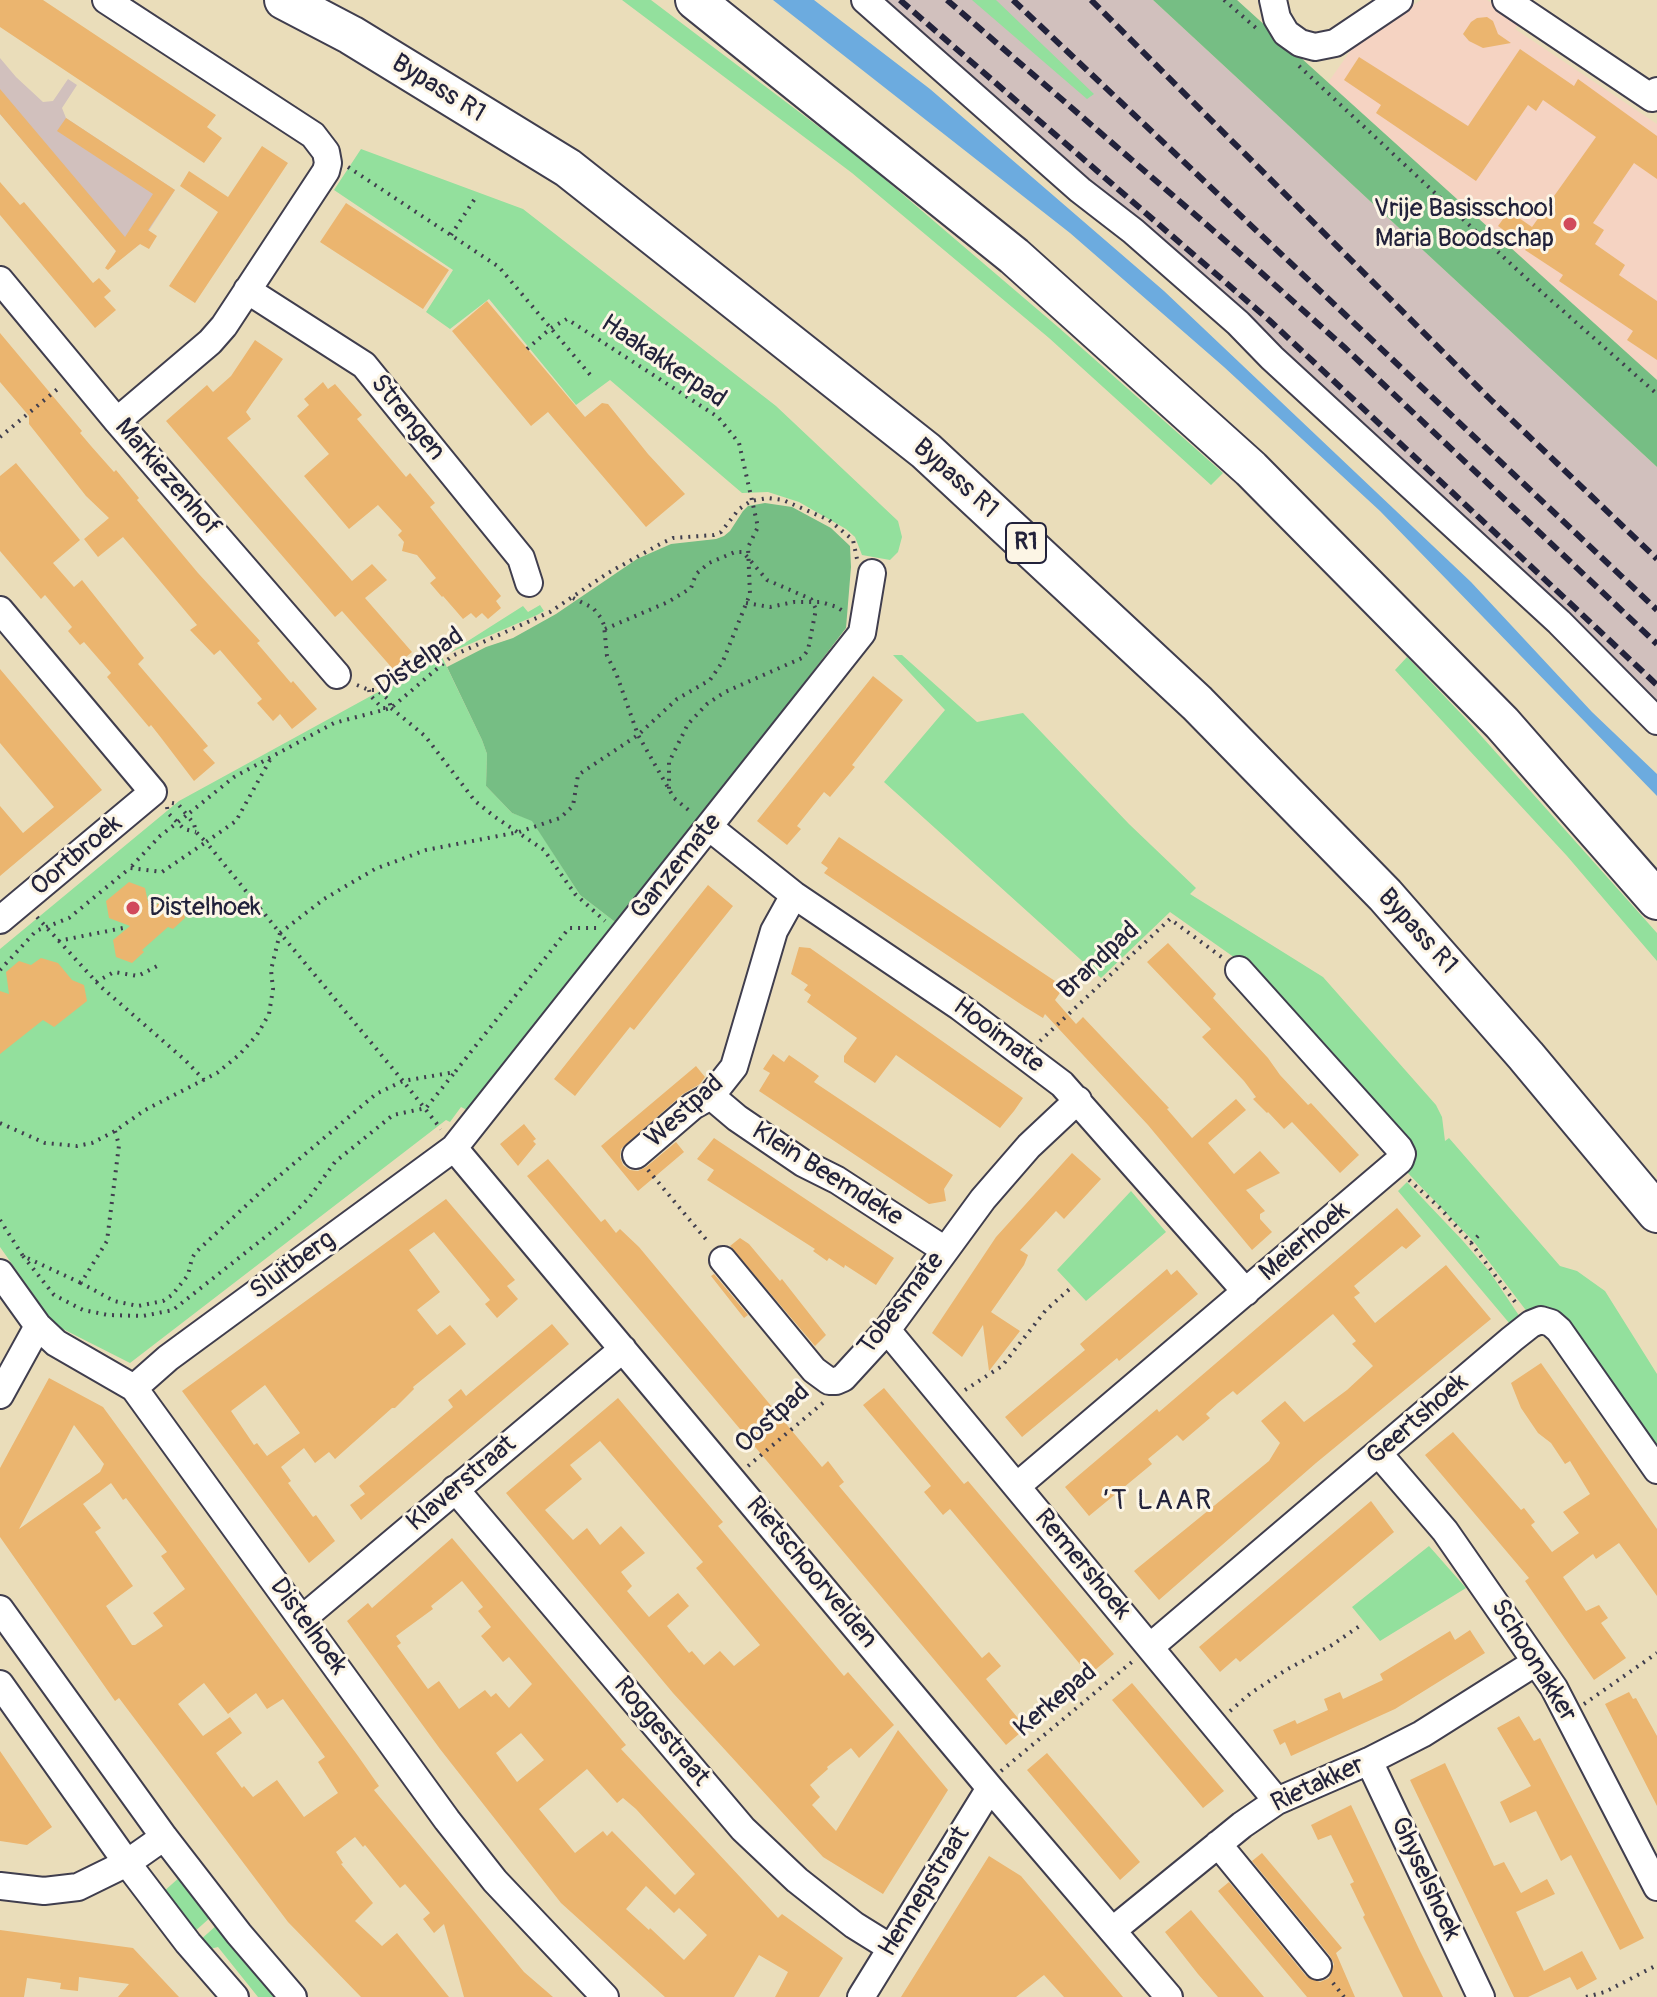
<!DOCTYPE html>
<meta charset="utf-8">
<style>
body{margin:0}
canvas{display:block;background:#eaddba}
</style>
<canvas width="1657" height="1997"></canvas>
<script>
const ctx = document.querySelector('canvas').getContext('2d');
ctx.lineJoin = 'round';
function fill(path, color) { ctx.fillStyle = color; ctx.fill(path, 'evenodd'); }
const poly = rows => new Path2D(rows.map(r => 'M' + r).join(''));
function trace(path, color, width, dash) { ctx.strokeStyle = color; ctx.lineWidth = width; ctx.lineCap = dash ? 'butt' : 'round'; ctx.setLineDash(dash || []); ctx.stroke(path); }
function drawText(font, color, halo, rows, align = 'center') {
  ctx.font = font + ' Pangolin,sans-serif'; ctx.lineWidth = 6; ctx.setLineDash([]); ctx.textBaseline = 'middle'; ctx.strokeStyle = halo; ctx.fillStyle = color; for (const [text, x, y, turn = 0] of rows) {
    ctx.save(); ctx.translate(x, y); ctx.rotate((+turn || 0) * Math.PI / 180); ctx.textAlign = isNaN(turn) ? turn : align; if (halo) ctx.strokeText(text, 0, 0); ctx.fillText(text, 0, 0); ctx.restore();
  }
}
const built = poly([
 [1421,0,1487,0,1520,22,1515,29,1657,124,1657,380,1327,84,1358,40]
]);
const industrial = poly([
 [875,0,1153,0,1657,467,1657,712],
 [0,58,16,77,43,102,53,101,68,79,77,85,62,108,66,118,175,190,140,244,122,258,0,114]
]);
const green = poly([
 [622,0,651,0,860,158,1058,327,1223,473,1211,485,1049,338,852,173],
 [972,0,996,0,1094,94,1087,99],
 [361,149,523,209,776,406,898,521,902,537,898,552,890,560,862,555,855,537,846,529,799,502,768,492,742,493,610,380,576,405,489,299,450,329,426,312,453,270,334,190],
 [540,605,544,611,537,615,449,653,523,606,528,612],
 [893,655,902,655,977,722,1023,713,1129,824,1196,888,1190,894,1323,977,1436,1105,1442,1117,1445,1141,1449,1138,1560,1266,1577,1271,1605,1291,1657,1374,1657,1456,1561,1317,1549,1307,1542,1306,1528,1313,1474,1242,1405,1170,1245,965,1170,912,1101,978,884,782,945,710],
 [442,657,482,740,487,754,486,786,512,813,532,820,580,895,619,925,471,1112,461,1107,450,1122,446,1120,130,1363,55,1325,0,1247,0,949,179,801],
 [1407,657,1467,720,1657,933,1657,961,1567,856,1395,670],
 [1407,1182,1463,1241,1489,1271,1520,1317,1510,1324,1398,1191],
 [1131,1191,1166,1232,1086,1301,1057,1270],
 [1429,1546,1466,1588,1380,1641,1352,1607],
 [181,1876,212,1916,193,1933,162,1893],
 [218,1924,281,1997,258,1997,218,1947,206,1950,198,1942]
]);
const forest = poly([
 [1153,0,1237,0,1657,380,1657,467],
 [765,503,792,507,831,528,850,546,851,567,846,628,619,925,580,895,532,821,512,813,486,786,487,754,482,740,447,667,486,647,513,638,556,614,637,559,671,544,716,539,724,536,730,531,743,511,748,506]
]);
const water = poly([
 [773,0,814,0,930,89,1164,291,1471,582,1592,712,1657,774,1657,796,1380,511,1224,367,1070,233]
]);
const building = poly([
 [0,0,43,0,216,115,207,127,222,138,204,163,0,27],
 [1487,17,1493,21,1498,34,1511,43,1483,48,1469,41,1463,34,1471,22,1477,18],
 [1520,49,1574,86,1578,79,1657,136,1657,179,1634,163,1593,223,1604,230,1595,244,1625,265,1619,275,1657,301,1657,360,1627,340,1633,331,1559,281,1563,275,1525,250,1527,247,1498,226,1509,211,1532,227,1596,137,1543,100,1536,111,1528,105,1476,181,1376,113,1381,105,1344,80,1359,57,1468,126],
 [0,89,125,237,153,194,57,131,66,118,175,190,148,230,157,236,149,249,140,244,108,270,105,268,116,251,0,114],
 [262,146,288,163,195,303,169,286,218,212,180,186,189,171,228,197],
 [0,182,20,205,24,202,93,283,99,278,111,291,104,297,116,310,95,328,0,215],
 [346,203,449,270,423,309,320,242],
 [487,301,585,417,602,403,608,404,648,454,685,494,646,527,548,412,531,426,452,331],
 [0,333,82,431,80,433,91,446,114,472,116,470,139,498,137,500,198,573,260,641,257,643,291,683,293,681,317,709,292,729,280,714,273,721,257,703,262,699,220,650,214,655,190,630,197,625,123,537,98,557,84,539,109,518,86,496,29,424,29,416,0,382],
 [255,340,283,359,246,412,251,419,227,438,352,581,372,564,387,580,365,598,412,652,406,657,414,667,400,677,342,611,335,617,166,421,207,385,213,392,231,376],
 [323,382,328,389,335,384,362,415,357,419,406,477,410,473,435,503,430,507,501,596,496,601,501,608,488,619,482,613,476,618,471,613,463,619,443,596,442,597,430,583,436,578,417,555,402,551,404,542,398,535,402,531,378,505,349,529,304,476,329,454,297,416,309,405,304,399],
 [16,463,80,540,53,563,74,587,82,580,144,658,138,664,208,746,203,750,215,763,194,781,162,739,151,725,149,727,107,677,111,673,84,642,80,645,68,631,72,627,45,595,41,599,0,551,0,476],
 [0,669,102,790,0,876,0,806,23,833,54,807,0,743],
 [873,676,903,700,852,765,855,767,830,797,824,792,797,826,801,829,787,845,757,821],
 [839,837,1064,987,1055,1000,1076,1024,1083,1017,1169,1108,1167,1109,1192,1138,1236,1099,1246,1110,1208,1143,1234,1174,1260,1151,1280,1173,1246,1190,1265,1211,1260,1214,1260,1219,1272,1232,1252,1250,1148,1125,1045,1014,1043,1018,1025,1007,824,873,828,868,821,863],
 [129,882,145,888,150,911,165,897,183,904,185,918,173,929,168,927,142,950,144,952,132,963,116,957,113,940,130,926,109,918,106,901],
 [708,885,733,906,634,1030,630,1027,575,1096,554,1079],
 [1168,943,1216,994,1213,998,1268,1058,1280,1075,1308,1105,1311,1103,1359,1155,1340,1173,1292,1122,1284,1129,1268,1112,1267,1113,1253,1099,1256,1097,1244,1081,1202,1037,1211,1029,1147,962],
 [799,947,810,948,1023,1098,1014,1111,1000,1128,896,1055,875,1083,844,1062,844,1056,857,1038,807,1002,811,995,804,990,808,985,791,974],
 [41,958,58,963,72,980,84,985,87,1001,54,1027,43,1020,0,1054,0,991,9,994,6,972,19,961,31,965],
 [773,1054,784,1062,789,1055,802,1064,819,1076,814,1082,953,1175,944,1189,946,1201,929,1204,759,1091,770,1073,763,1069],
 [696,1066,705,1077,700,1084,683,1094,621,1149,620,1157,623,1165,630,1170,638,1171,646,1167,676,1142,684,1152,638,1191,601,1146],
 [524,1124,536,1139,533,1141,536,1144,518,1166,500,1144],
 [714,1138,894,1258,876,1285,845,1265,844,1268,829,1258,827,1261,813,1251,815,1249,707,1180,714,1170,697,1159],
 [1072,1153,1101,1179,1064,1219,1056,1211,1020,1250,1028,1255,1024,1265,991,1312,1020,1331,989,1371,983,1325,962,1357,932,1333,996,1237],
 [548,1159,601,1222,605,1219,616,1233,620,1229,639,1247,822,1467,828,1461,844,1482,839,1486,982,1658,989,1652,1001,1666,986,1679,1026,1728,1006,1745,527,1176],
 [446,1199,515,1280,507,1286,518,1299,497,1318,485,1304,490,1300,434,1232,409,1250,440,1292,417,1310,437,1335,450,1325,466,1344,413,1387,414,1389,395,1408,392,1408,335,1459,329,1452,315,1463,304,1448,281,1467,291,1481,288,1483,313,1517,316,1515,335,1541,309,1563,182,1391],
 [265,1385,300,1433,267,1456,257,1443,254,1445,231,1411],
 [1397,1208,1421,1236,1406,1249,1402,1246,1354,1286,1360,1293,1354,1297,1375,1323,1446,1265,1491,1319,1316,1463,1159,1600,1134,1571,1269,1461,1280,1443,1261,1421,1285,1401,1304,1422,1347,1390,1373,1366,1352,1344,1356,1341,1333,1314,1237,1395,1233,1391,1218,1403,1206,1414,1210,1418,1183,1441,1177,1435,1148,1459,1152,1464,1089,1516,1065,1487,1157,1409,1159,1412],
 [740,1238,749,1244,780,1281,782,1279,826,1335,815,1346,730,1246],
 [1167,1269,1171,1275,1177,1270,1198,1294,1119,1361,1117,1358,1022,1437,1005,1417,1085,1350,1080,1344],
 [714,1274,748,1315,744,1318,711,1276],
 [552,1324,569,1344,361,1520,350,1505,365,1494,359,1486,453,1407,448,1400,461,1389,466,1396],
 [1541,1363,1657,1529,1657,1596,1619,1543,1596,1559,1593,1554,1563,1577,1586,1611,1599,1605,1608,1618,1601,1623,1626,1658,1594,1680,1525,1581,1529,1578,1425,1455,1453,1432,1521,1510,1524,1508,1535,1522,1531,1525,1552,1552,1579,1533,1563,1512,1590,1494,1570,1461,1565,1464,1551,1443,1538,1433,1521,1408,1511,1383],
 [49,1378,103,1407,358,1756,379,1786,374,1790,524,1972,553,1997,464,1997,444,1924,434,1933,423,1919,430,1913,405,1884,400,1888,365,1845,363,1847,355,1837,336,1852,343,1863,341,1864,373,1903,355,1921,382,1946,397,1933,449,1997,361,1997,288,1922,119,1698,115,1701,0,1537,0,1468],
 [74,1425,104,1464,100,1472,19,1529],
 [111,1483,123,1500,126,1498,167,1552,161,1556,185,1589,153,1613,163,1626,135,1645,132,1645,106,1606,133,1586,95,1532,101,1528,83,1504],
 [204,1683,228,1714,256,1693,267,1709,283,1699,325,1757,318,1762,338,1793,304,1817,277,1780,253,1797,244,1786,242,1788,216,1753,242,1733,230,1717,203,1736,178,1704],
 [884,1388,964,1484,968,1481,1114,1654,1089,1675,950,1509,943,1515,924,1492,931,1486,863,1405],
 [618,1398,723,1522,718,1526,780,1600,844,1676,848,1672,894,1725,859,1758,851,1748,827,1767,828,1769,810,1785,820,1797,812,1805,836,1831,898,1730,948,1790,883,1894,823,1857,673,1693,506,1493],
 [600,1441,703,1562,696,1568,760,1645,734,1666,720,1651,704,1665,692,1651,689,1653,667,1626,689,1606,678,1593,649,1617,627,1591,632,1586,621,1572,645,1553,621,1526,600,1545,587,1528,573,1540,545,1510,582,1479,570,1465],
 [1371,1501,1394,1532,1240,1662,1236,1658,1220,1672,1199,1647],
 [452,1538,626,1745,621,1749,742,1879,778,1918,782,1914,843,1958,819,1997,775,1997,788,1972,759,1955,734,1997,665,1997,561,1903,440,1749,347,1621,368,1603,372,1608],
 [462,1581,483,1607,478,1611,491,1627,481,1636,503,1662,509,1657,532,1684,509,1708,496,1693,491,1697,485,1690,459,1709,439,1681,428,1689,397,1646,401,1643,396,1636,433,1609,431,1606],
 [521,1733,544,1760,517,1782,496,1753],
 [587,1769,617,1803,623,1798,636,1809,695,1874,675,1895,612,1831,607,1836,603,1831,575,1853,539,1809],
 [646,1886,674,1913,679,1908,707,1935,684,1960,650,1928,649,1930,626,1909],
 [1470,1630,1485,1653,1395,1709,1291,1756,1285,1742,1280,1745,1273,1730,1295,1720,1297,1724,1328,1710,1324,1699,1340,1692,1343,1699,1383,1680,1380,1674,1450,1631,1455,1640],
 [1132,1683,1224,1791,1203,1808,1112,1700],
 [1629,1692,1633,1699,1636,1698,1657,1736,1657,1806,1605,1704],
 [1519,1716,1534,1741,1540,1738,1644,1938,1620,1950,1571,1855,1561,1861,1536,1811,1510,1823,1500,1802,1531,1786,1497,1728],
 [0,1751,52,1827,27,1845,0,1841],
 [1047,1753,1140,1862,1120,1880,1027,1770],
 [1445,1763,1494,1866,1504,1862,1521,1893,1547,1879,1555,1894,1516,1912,1544,1971,1582,1951,1597,1979,1577,1990,1570,1977,1528,1997,1514,1997,1410,1780],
 [1351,1805,1419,1949,1443,1997,1403,1997,1363,1917,1365,1915,1350,1884,1354,1882,1331,1835,1318,1840,1311,1825],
 [1262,1853,1342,1948,1336,1953,1355,1997,1307,1997,1218,1891,1229,1882,1306,1976,1320,1982,1329,1978,1334,1964,1330,1956,1252,1861],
 [989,1856,1021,1876,1123,1997,1064,1997,1044,1975,1016,1997,901,1997],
 [1191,1910,1205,1927,1264,1997,1218,1997,1198,1974,1165,1932],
 [0,1930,133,1948,179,1997,118,1997,129,1984,79,1977,78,1991,60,1989,61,1983,27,1978,24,1997,0,1997]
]);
const path = poly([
 [1224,0,1256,28],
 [1299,66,1527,279,1657,394],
 [348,167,499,267,592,377],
 [451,235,476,197],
 [527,349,551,328,567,319,718,417,739,443,758,527,748,547,750,594,723,661,710,680,677,699,638,735,578,775,573,806,560,818,519,832,426,850,375,869,324,899,280,933,403,1081,455,1072,569,928,600,928],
 [0,437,60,387],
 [573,598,593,608,601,618,604,625,607,656,616,673,638,735,674,798,692,813],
 [746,603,770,607,794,602,821,602,837,607,844,612],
 [605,629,668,602,691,588,696,574,709,563,735,552,743,552,767,580,811,599,816,609,808,650,802,658,725,692,707,704,688,724,669,762,669,791],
 [357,685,369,690,377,690,389,700,391,708],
 [369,690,370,695,382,708,391,708,425,736,475,801,495,817,544,850,575,894,605,921],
 [172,803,178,804,187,815,234,777,334,723,391,708,452,656,550,612,608,573,662,543,673,538,714,535,721,532,739,509,751,501,768,498,783,500,829,520,853,540,857,559],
 [167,807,168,813,184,829,196,832],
 [37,917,101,987,186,1061,204,1080],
 [58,941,123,928],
 [0,970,36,931,69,918,130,868,162,872,206,842,196,832,194,824,187,815,160,836,130,868],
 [96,982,114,972,138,976,159,965],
 [1040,1041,1170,919,1223,958],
 [0,1123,45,1143,77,1146,92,1143,115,1131,145,1110,217,1073,239,1055,257,1035,269,1014,273,989,271,970,280,933,206,842,236,821,271,758],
 [115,1131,119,1145,107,1241,81,1283,114,1301,138,1306,163,1301,172,1295,188,1275,192,1258,196,1252,265,1188,376,1094,403,1081,441,1129],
 [648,1170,709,1243],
 [1409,1180,1440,1208,1471,1243,1518,1306],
 [0,1220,23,1256,81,1283],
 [1471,1243,1479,1235],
 [23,1256,54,1295,83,1310,108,1315,143,1316,173,1310,288,1219,308,1199,335,1162,393,1115,426,1108,455,1072],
 [965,1390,1002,1366,1046,1310,1073,1286],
 [748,1466,824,1402],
 [1584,1704,1657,1653],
 [1230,1711,1251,1693,1286,1670,1332,1645,1361,1625],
 [1001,1771,1133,1661],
 [1333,1983,1344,1997],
 [1586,1997,1605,1992,1657,1965]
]);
const minor = poly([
 [106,0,313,135,326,152,328,163,326,171,224,326,210,342,117,421],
 [865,0,1080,190,1133,231,1238,323,1272,358,1559,622,1657,721],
 [1273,0,1277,18,1286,33,1300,43,1315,47,1335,43,1399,0],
 [1506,0,1652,98,1657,91],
 [0,280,117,421,337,675],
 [247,290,364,365,521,558,529,583],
 [0,610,153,792,0,920],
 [709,827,794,895,960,1007,1062,1084,1246,1292],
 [711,1096,737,1118,803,1163,837,1180,945,1250],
 [454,1148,990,1788,1169,1997],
 [636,1155,693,1106,711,1096,734,1067,774,931,794,895],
 [723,1260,814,1370,829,1381,836,1381,843,1378,887,1330,983,1199,1029,1146,1078,1100],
 [0,1273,38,1326,56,1343,134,1388,447,1820,495,1881,605,1997],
 [887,1330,1277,1801],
 [134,1388,168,1358,454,1148,862,633,872,573],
 [0,1395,38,1326],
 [1379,1454,1445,1531,1554,1688,1657,1887],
 [1017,1486,1400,1160,1402,1154,1399,1148,1239,970],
 [455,1489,743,1829,797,1880,854,1925,891,1948],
 [0,1609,164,1837,239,1934,293,1997],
 [302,1619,623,1349],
 [1150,1647,1512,1339,1531,1324,1541,1320,1551,1323,1559,1330,1657,1470],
 [0,1684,127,1863,188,1943,235,1997],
 [1369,1761,1481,1997],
 [1218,1844,1318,1966],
 [0,1886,44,1891,78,1887,127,1863,164,1837],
 [1113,1930,1242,1825,1277,1801,1369,1761,1422,1734,1536,1662],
 [861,1997,990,1788]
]);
const highway = poly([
 [284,0,351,35,568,168,926,451,1197,703,1385,895,1526,1056,1657,1213],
 [695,0,1014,256,1251,469,1502,723,1657,900]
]);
const rail = poly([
 [900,0,1269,320,1657,685],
 [947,0,1237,251,1344,347,1657,644],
 [1013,0,1657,610],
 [1091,0,1491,400,1657,559]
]);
const markers = [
 [1570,224,8,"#d1495b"],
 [133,908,8,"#d1495b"]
];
const shields = [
 [1026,543,40]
];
const shieldNames = [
 ["R1",1026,543]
];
const streetNames = [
 ["Bypass R1",438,89,32],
 ["Haakakkerpad",663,362,34],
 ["Strengen",407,418,51],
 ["Markiezenhof",167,478,49],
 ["Bypass R1",955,479,42],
 ["Distelpad",420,662,-34],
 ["Oortbroek",77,856,-40],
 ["Ganzemate",677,867,-51],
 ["Bypass R1",1417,932,48],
 ["Brandpad",1099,961,-43],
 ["Hooimate",998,1036,37],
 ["Westpad",685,1112,-42],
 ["Klein Beemdeke",827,1175,32],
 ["Meierhoek",1305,1242,-40],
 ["Sluitberg",293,1266,-36],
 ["Tobesmate",902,1304,-52],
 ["Oostpad",773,1419,-42],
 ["Geertshoek",1418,1420,-41],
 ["Klaverstraat",462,1484,-40],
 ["Remershoek",1082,1565,50],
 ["Rietschoorvelden",811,1573,50],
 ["Distelhoek",308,1627,54],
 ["Schoonakker",1533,1661,58],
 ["Kerkepad",1056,1701,-40],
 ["Roggestraat",661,1732,50],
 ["Rietakker",1318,1785,-25],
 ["Ghyselshoek",1425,1879,65],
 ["Hennepstraat",925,1892,-58]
];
const poiNames = [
 ["Vrije Basisschool",1554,209],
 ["Maria Boodschap",1554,239],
 ["Distelhoek",149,908,"left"]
];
const neighbourhoodNames = [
 ["’T LAAR",1158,1502]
];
fill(built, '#f5d3c2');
fill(industrial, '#d1c0bd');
fill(green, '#93e09d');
fill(forest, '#76be84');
fill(water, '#6cabdf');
fill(building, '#ebb56f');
trace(minor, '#403e4e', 30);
trace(highway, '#403e4e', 42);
trace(path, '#403e4e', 4, [2, 6]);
trace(minor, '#fff', 26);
trace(highway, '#fff', 38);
trace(rail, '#22223b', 6, [12, 6]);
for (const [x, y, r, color] of markers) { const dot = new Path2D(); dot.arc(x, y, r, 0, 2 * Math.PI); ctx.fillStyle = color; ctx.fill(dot); trace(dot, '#fcf5e5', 3); }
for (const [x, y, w] of shields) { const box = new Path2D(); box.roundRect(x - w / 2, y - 20, w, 40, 6); ctx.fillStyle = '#fcf5e5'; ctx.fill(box); trace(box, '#22223b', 2); }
drawText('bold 24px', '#22223b', null, shieldNames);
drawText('26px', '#22223b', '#fcf5e5', streetNames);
drawText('26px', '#22223b', '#fcf5e5', poiNames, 'right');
ctx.letterSpacing = '2px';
drawText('28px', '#22223b', '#fcf5e5', neighbourhoodNames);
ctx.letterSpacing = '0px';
</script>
